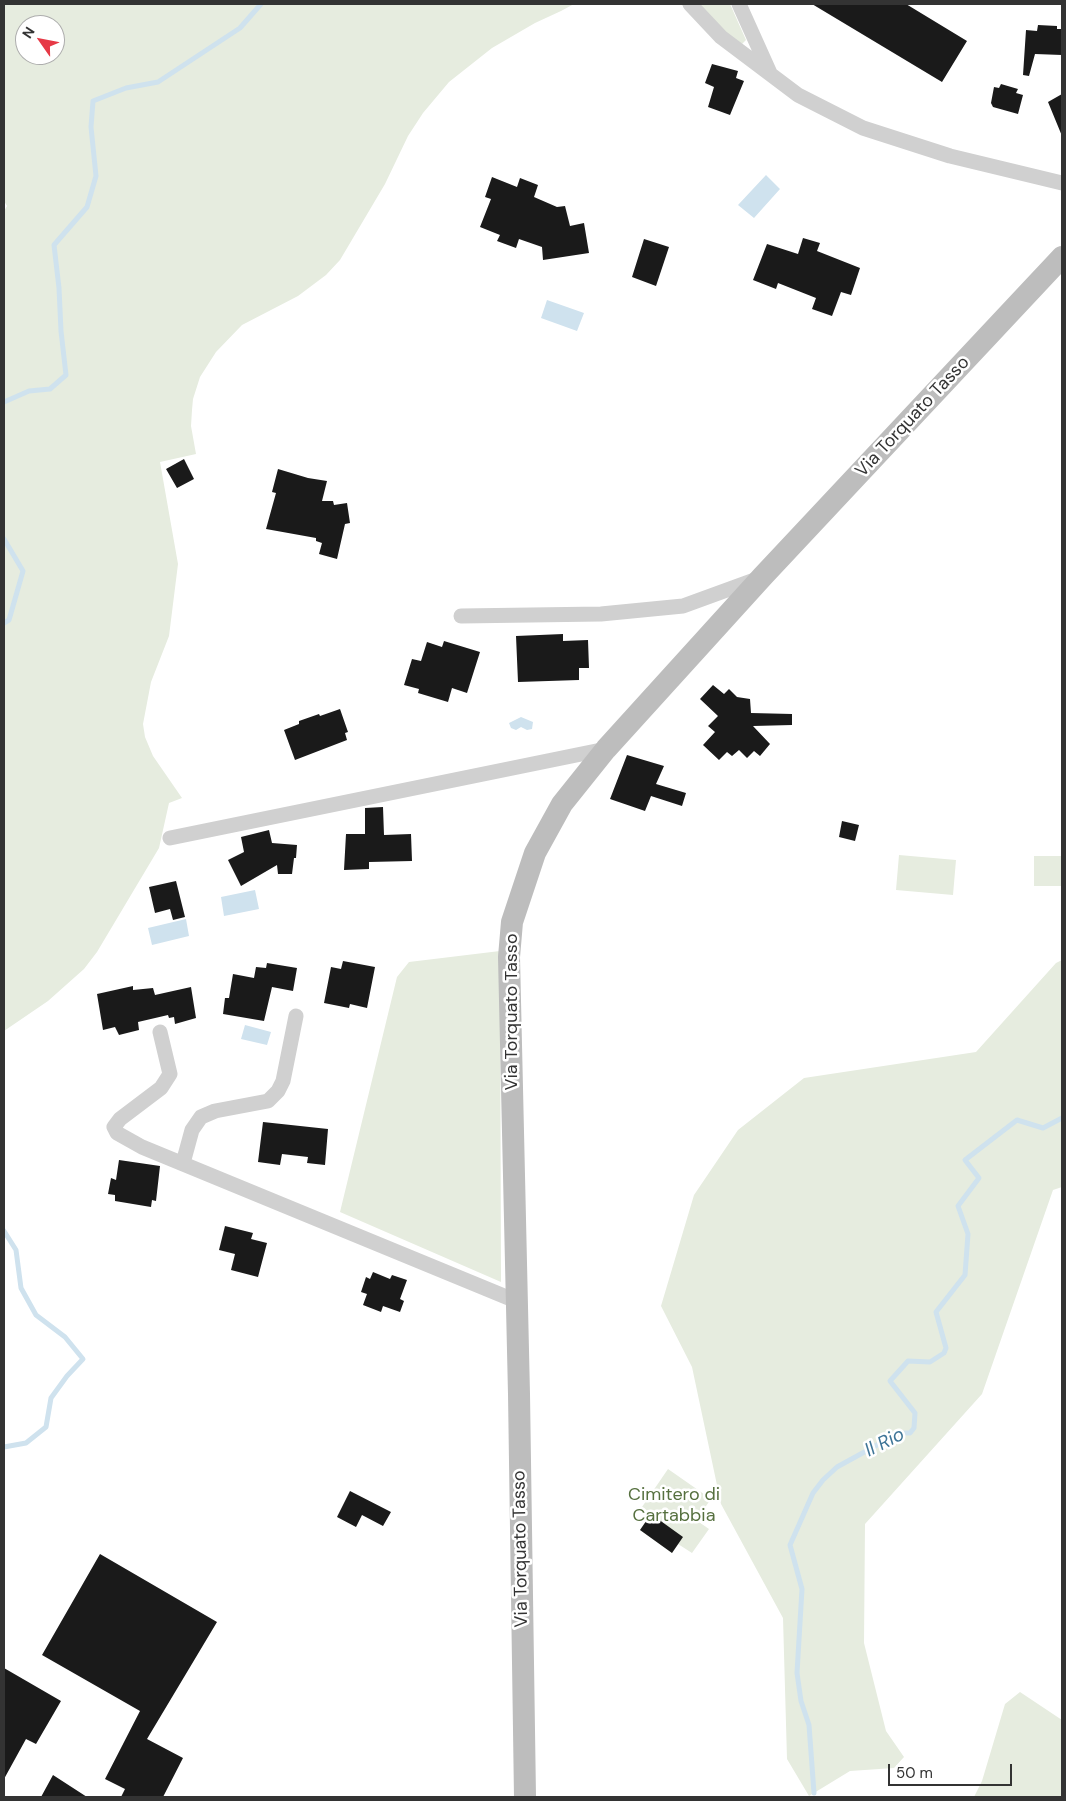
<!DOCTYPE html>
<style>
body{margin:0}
#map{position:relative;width:1066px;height:1801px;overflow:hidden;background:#fff;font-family:"DM Sans",sans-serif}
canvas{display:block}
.frame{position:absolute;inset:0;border:5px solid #333;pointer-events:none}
.north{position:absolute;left:15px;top:15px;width:50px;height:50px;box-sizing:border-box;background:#fff;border:1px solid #adadad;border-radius:50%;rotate:303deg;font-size:14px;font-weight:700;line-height:20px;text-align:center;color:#333}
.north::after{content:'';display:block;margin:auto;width:18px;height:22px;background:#e63946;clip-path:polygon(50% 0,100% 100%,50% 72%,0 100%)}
.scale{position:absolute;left:888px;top:1764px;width:124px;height:22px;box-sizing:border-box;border:2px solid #333;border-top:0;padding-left:6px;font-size:15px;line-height:18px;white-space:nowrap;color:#333;-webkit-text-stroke:4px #fff;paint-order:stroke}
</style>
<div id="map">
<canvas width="1066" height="1801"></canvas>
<div class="frame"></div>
<div class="north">N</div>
<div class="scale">50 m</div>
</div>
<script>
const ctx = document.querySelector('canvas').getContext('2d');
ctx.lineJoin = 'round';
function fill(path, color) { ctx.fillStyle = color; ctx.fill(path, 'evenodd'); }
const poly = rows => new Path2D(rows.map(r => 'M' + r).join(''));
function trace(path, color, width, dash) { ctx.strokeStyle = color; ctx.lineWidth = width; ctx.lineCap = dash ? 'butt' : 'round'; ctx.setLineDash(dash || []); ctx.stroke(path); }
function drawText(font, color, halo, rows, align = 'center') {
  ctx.font = font + ' "DM Sans",sans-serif'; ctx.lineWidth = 5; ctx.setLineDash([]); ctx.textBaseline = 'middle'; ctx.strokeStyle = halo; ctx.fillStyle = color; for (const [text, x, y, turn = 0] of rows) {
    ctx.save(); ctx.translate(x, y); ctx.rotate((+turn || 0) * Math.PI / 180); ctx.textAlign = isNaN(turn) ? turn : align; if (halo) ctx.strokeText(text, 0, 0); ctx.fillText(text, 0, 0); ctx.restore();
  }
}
const green = poly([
 [4,4,574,4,561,11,535,23,492,48,449,82,423,113,408,136,385,184,340,260,326,275,298,296,242,325,216,352,200,377,193,399,192,410,191,426,196,454,160,462,178,564,169,636,151,682,143,724,145,737,153,756,182,798,169,803,159,848,97,952,84,969,48,1001,4,1031,4,211,7,206,4,201],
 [25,25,55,25,55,55,25,55],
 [680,4,730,4,746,40,742,44],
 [899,855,956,860,953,895,896,890],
 [1034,856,1062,856,1062,886,1034,886],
 [500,951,501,1282,340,1212,397,977,409,962],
 [1062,960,1062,1187,1053,1190,982,1394,865,1524,864,1643,886,1731,904,1757,894,1768,850,1771,809,1796,787,1759,783,1618,721,1504,692,1367,661,1306,694,1195,738,1130,804,1078,976,1052,1056,963],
 [668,1469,711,1499,696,1520,709,1529,692,1553,678,1544,672,1553,640,1530,651,1514,642,1507],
 [1020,1692,1062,1720,1062,1797,974,1797,982,1781,1005,1704]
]);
const water = poly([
 [766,175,780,189,754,218,738,205],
 [547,300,584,313,577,331,541,318],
 [521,717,533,722,532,729,527,730,521,727,516,730,511,728,509,723],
 [255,890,259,909,224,916,221,897],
 [186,919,189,936,152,945,148,928],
 [245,1025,271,1032,267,1045,241,1039]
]);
const stream = poly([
 [4,402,29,391,50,389,66,375,61,331,59,288,54,245,87,207,96,176,91,127,93,101,126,88,158,82,240,28,261,4],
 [4,539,23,571,9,620,4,623],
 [4,1231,16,1250,21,1288,36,1315,65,1337,83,1359,67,1376,51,1398,46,1427,26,1443,4,1447],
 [814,1793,809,1725,801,1701,797,1673,802,1589,790,1545,813,1493,823,1480,837,1467,899,1433,910,1433,914,1428,915,1413,890,1381,908,1361,930,1362,944,1353,946,1348,936,1312,965,1275,968,1234,958,1206,979,1178,965,1160,1017,1120,1043,1128,1062,1118]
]);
const building = poly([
 [812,4,906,4,967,41,942,82],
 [1038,25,1057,26,1057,29,1062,29,1062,55,1035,54,1029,76,1023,75,1026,30,1037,31],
 [712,64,738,71,736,78,744,81,730,115,708,107,714,87,705,83],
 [1001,84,1018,89,1016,93,1023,95,1018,114,993,107,991,103,994,87,999,88],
 [1062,94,1062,136,1048,102],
 [492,177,517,187,520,178,538,185,534,197,557,207,565,206,570,226,584,223,589,253,543,260,542,247,519,239,516,248,497,241,500,235,480,227,491,199,485,197],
 [803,238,820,243,817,251,860,268,851,295,841,292,832,316,812,309,816,298,778,283,776,289,753,280,767,244,798,254],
 [644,239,669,247,656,286,632,277],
 [184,459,194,479,177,488,166,469],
 [278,469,308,478,327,481,322,501,333,501,334,505,347,503,350,523,345,524,337,559,319,554,322,543,316,541,316,538,266,529,276,493,272,492],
 [563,634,563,641,588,640,589,668,579,668,579,680,518,682,516,636],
 [444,641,480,652,467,693,452,688,448,702,418,693,419,689,404,685,412,659,421,661,427,642,442,647],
 [713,685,724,694,729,689,737,697,750,699,751,713,792,714,792,725,753,726,770,744,760,756,754,751,747,758,739,750,732,756,727,752,719,760,703,745,715,732,708,726,718,716,700,699],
 [340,709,348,732,345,733,347,740,295,760,284,730,299,724,299,721,319,714,320,716],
 [627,755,664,766,656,784,686,793,682,806,651,796,645,811,610,799],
 [383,807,384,835,411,834,412,861,369,862,369,869,344,870,346,834,365,834,365,808],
 [842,821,859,825,855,841,839,837],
 [269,830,272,843,297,845,296,858,294,858,292,874,278,874,277,865,241,886,228,860,244,852,241,837],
 [176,881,185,917,173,920,170,909,155,913,149,887],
 [343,961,375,967,367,1008,350,1004,349,1008,324,1003,331,967,341,969],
 [267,963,297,968,293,991,272,987,264,1021,223,1014,225,998,229,998,233,974,254,978,256,967,266,968],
 [133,986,133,990,153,988,155,995,191,987,196,1018,175,1024,174,1017,169,1018,168,1015,138,1022,139,1030,119,1035,115,1027,103,1030,97,994],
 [263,1122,328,1129,325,1165,307,1163,308,1157,282,1154,280,1165,258,1162],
 [119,1160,160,1166,156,1201,152,1200,151,1207,115,1201,115,1195,108,1194,111,1178,116,1180],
 [225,1226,253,1233,251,1239,267,1243,258,1277,231,1270,235,1254,219,1250],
 [373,1272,390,1279,392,1275,407,1280,400,1299,404,1301,400,1312,383,1306,381,1312,363,1305,367,1294,361,1292,366,1277,370,1279],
 [350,1491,391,1512,383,1526,362,1515,356,1527,337,1517],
 [651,1514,683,1537,672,1553,640,1530],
 [100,1554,217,1622,147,1739,183,1758,163,1797,121,1797,125,1789,105,1779,140,1711,42,1655],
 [4,1668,61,1701,36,1744,26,1739,4,1779],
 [53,1775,87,1797,41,1797]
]);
const street = poly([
 [690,4,721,37,798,95,863,128,950,156,1062,183],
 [739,4,770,73],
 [461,616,601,614,683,606,757,579],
 [170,838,606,749],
 [160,1032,170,1074,161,1088,120,1119,114,1127,117,1133,142,1147,516,1301],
 [183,1163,192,1130,201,1117,215,1111,268,1101,278,1091,283,1081,296,1016]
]);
const secondary = poly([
 [525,1797,519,1394,509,957,512,922,535,853,562,804,606,749,763,576,1062,257]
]);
const streetNames = [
 ["Via Torquato Tasso",913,417,-47],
 ["Via Torquato Tasso",512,1012,-90],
 ["Via Torquato Tasso",521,1549,-91]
];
const parkNames = [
 ["Cimitero di",674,1495],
 ["Cartabbia",674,1516]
];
const waterNames = [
 ["Il Rio",885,1443,-27]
];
fill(green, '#e6ecdf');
fill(water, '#cfe2ee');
trace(stream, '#cfe2ee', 5);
fill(building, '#1a1a1a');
trace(street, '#d0d0d0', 15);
trace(secondary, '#bdbdbd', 22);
drawText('18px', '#333', '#fff', streetNames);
drawText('18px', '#56703f', '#fff', parkNames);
drawText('italic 19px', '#3f7597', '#fff', waterNames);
</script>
